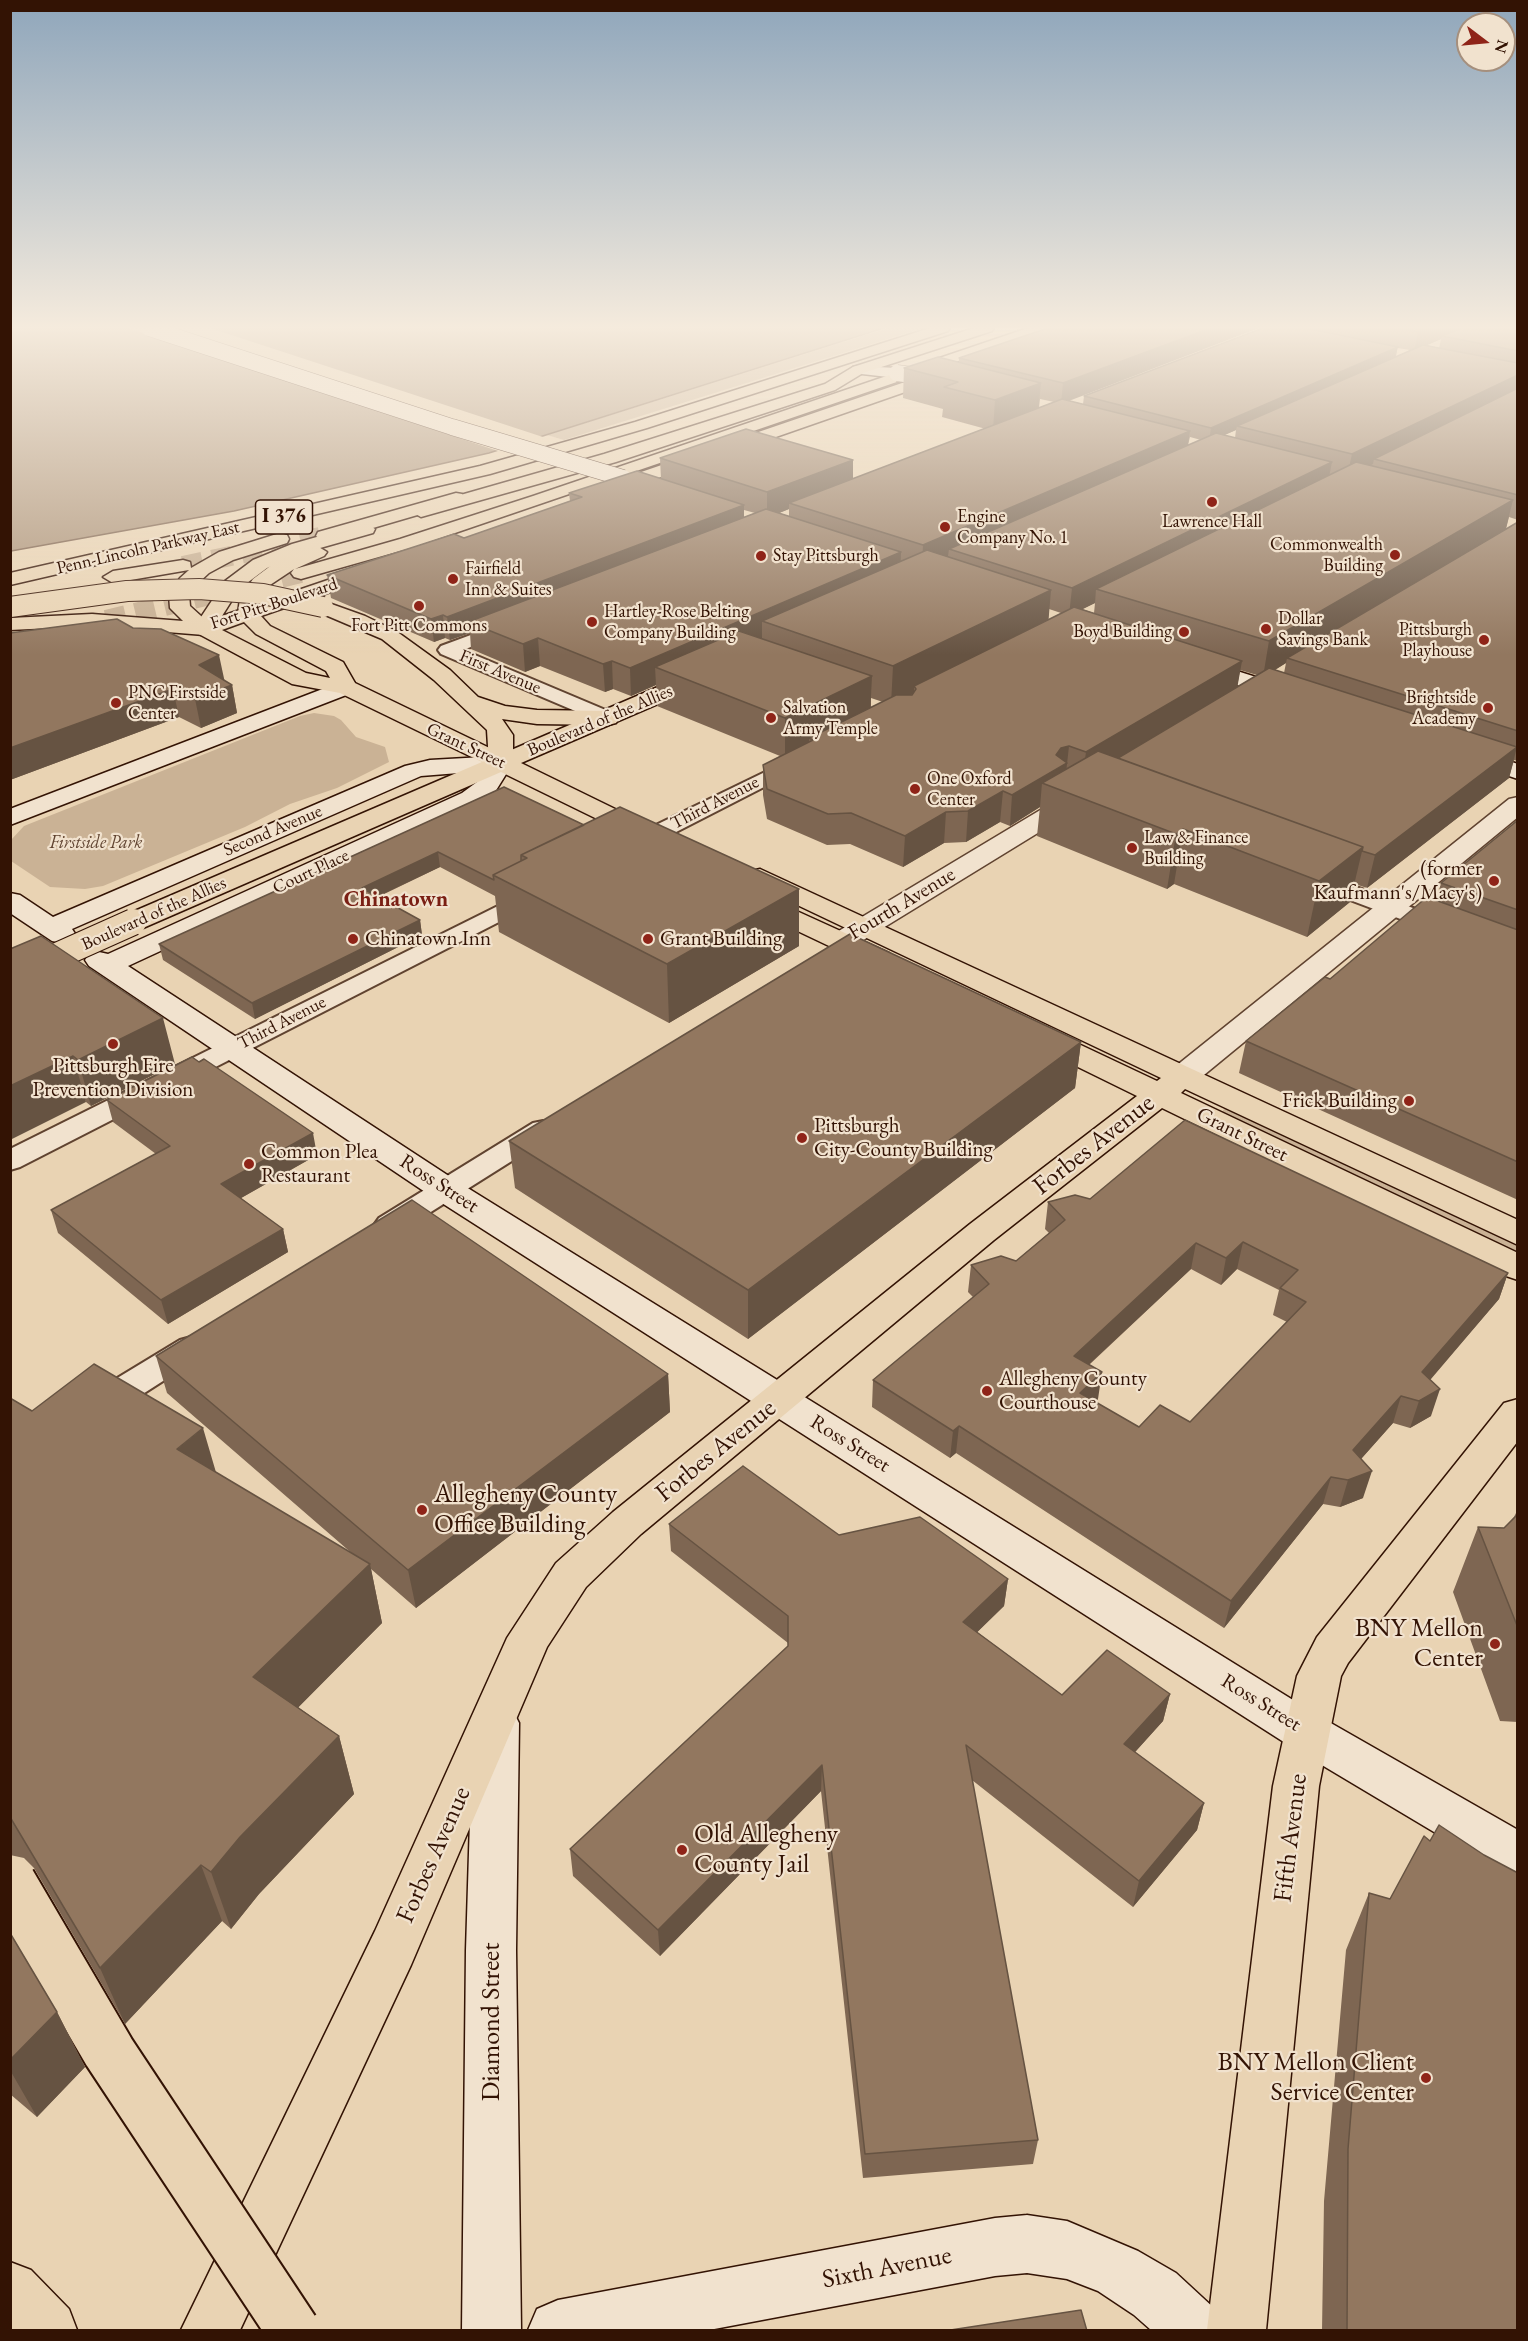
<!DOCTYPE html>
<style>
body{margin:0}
#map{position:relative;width:1528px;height:2341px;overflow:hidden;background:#e9d3b3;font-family:"EB Garamond",serif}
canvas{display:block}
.frame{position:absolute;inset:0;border:12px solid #331304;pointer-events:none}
.north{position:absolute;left:1456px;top:12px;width:60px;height:60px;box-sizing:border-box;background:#f1e2ce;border:2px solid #a58f7d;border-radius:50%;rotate:106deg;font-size:16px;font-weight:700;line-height:24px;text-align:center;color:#331304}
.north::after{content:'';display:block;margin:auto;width:21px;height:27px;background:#8f2418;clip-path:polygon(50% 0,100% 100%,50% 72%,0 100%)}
</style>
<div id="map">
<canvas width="1528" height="2341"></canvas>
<div class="frame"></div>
<div class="north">N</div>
</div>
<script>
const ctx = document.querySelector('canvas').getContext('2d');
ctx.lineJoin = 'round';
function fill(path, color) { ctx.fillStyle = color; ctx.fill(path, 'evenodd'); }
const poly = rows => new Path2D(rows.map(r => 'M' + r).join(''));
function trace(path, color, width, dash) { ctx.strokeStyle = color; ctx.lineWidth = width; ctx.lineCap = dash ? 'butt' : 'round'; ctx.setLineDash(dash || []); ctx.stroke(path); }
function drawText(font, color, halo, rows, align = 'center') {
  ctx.font = font + ' "EB Garamond",serif'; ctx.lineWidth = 4.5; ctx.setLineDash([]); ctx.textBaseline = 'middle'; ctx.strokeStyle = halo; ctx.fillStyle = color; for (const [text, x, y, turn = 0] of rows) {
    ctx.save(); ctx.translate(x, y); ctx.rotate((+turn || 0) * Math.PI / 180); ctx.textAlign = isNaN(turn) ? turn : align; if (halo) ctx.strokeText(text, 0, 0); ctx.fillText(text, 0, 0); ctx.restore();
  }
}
const green = poly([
 [888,328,923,328,564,440,547,435],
 [314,713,334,716,341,720,356,737,385,747,389,762,337,788,290,804,245,827,103,886,85,889,50,887,11,861,11,840,24,826,300,716],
 [1227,1107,1517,1245,1517,1256,1219,1114]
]);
const water = poly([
 [10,328,884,328,489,453,234,511,11,551,10,328]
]);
const pier = poly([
 [128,328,210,328,546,438,501,452]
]);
const motorwayTunnel = poly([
 [183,566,325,536],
 [77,627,301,573]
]);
const minor = poly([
 [506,622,512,623,515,627,512,631,463,650,615,714,618,718,615,722,601,722,441,654,438,650,441,646,506,622],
 [798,756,805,758,808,762,805,766,641,850,625,850,622,845,625,840,798,756],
 [1318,873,1451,922,1455,927,1451,932,1443,934,1435,932,1310,885,1307,880,1310,875,1318,873],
 [530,890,538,892,542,897,538,902,20,1167,10,1170,10,1149,530,890],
 [543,1121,553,1123,557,1129,553,1135,399,1232,389,1235,379,1232,374,1225,379,1218,533,1123,543,1121],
 [191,1337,202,1340,207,1348,202,1356,110,1415,98,1418,86,1415,81,1406,86,1397,180,1340,191,1337]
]);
const tertiary = poly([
 [1076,792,1085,794,1088,799,1085,804,852,947,842,949,832,947,828,941,832,935,1067,794,1076,792],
 [1518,797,1518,817,1193,1084,1182,1086,1171,1084,1167,1077,1171,1070,1509,799,1518,797]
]);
const secondary = poly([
 [858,366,897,368,905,373,897,378,853,373,851,370,853,367,858,366],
 [1196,658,1297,690,1300,695,1297,700,1289,702,1188,669,1185,664,1188,659,1196,658],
 [346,680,354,682,357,687,354,692,10,825,10,809,346,680],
 [1469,748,1518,764,1518,779,1461,760,1457,755,1461,750,1469,748],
 [501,756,509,758,513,763,495,792,480,803,128,966,458,1182,1322,1718,1518,1830,1518,1878,1501,1872,1290,1746,434,1198,89,966,85,960,89,954,99,952,108,954,462,793,477,782,484,771,421,776,72,929,76,935,72,941,62,943,52,941,10,913,10,893,20,895,53,917,405,766,430,760,501,756],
 [496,1703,512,1709,519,1723,516,1950,521,2330,462,2330,466,1950,473,1723,480,1709,496,1703],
 [1027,2215,1067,2221,1138,2251,1176,2273,1215,2309,1223,2330,1151,2330,1134,2315,1098,2291,1067,2279,1027,2273,995,2276,709,2330,528,2330,537,2309,558,2300,995,2218,1027,2215]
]);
const primary = poly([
 [974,328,994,328,992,331,863,373,835,390,616,462,421,517,412,512,415,508,604,454,825,384,853,367,974,328],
 [946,368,951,370,954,373,951,376,615,493,609,494,600,489,603,485,946,368],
 [366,523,375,529,373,533,306,552,267,568,239,589,222,616,366,567,380,567,383,571,380,575,261,616,270,626,343,662,355,683,502,754,688,674,704,674,707,679,704,684,521,763,654,828,658,833,654,838,645,841,636,838,501,772,143,928,133,930,123,928,119,922,123,916,482,762,340,693,292,684,197,633,194,629,205,622,201,617,225,581,253,560,292,544,366,523],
 [244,622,256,634,326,671,330,678,306,673,222,630,244,622],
 [760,869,1518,1220,1518,1245,1185,1089,1181,1093,1518,1253,1518,1280,1506,1276,1162,1108,994,1240,641,1534,586,1587,547,1647,411,1965,240,2330,181,2330,375,1931,507,1638,556,1563,613,1512,970,1224,1137,1096,1027,1042,1023,1036,1027,1030,1038,1027,1049,1030,1157,1081,1161,1078,751,883,747,877,751,871,760,869],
 [757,893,889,953,893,959,889,965,879,967,869,965,747,907,744,901,747,895,757,893],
 [1518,1399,1518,1441,1348,1663,1341,1676,1319,1786,1266,2330,1207,2330,1273,1786,1297,1676,1317,1637,1504,1403,1518,1399]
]);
const motorway = poly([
 [930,328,950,328,948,331,647,428,490,474,10,585,10,573,480,466,635,422,930,328],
 [1028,328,1048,328,1046,331,414,547,301,579,294,577,291,573,294,569,267,587,260,598,255,618,241,618,238,614,240,598,253,579,273,564,310,548,317,546,327,552,324,556,295,569,400,539,533,496,1028,328],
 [456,493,462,494,465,498,462,502,325,542,316,536,318,532,456,493],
 [280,533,287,535,289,539,287,543,233,560,209,573,195,586,189,595,190,606,211,625,214,629,211,633,204,635,92,626,10,630,10,618,92,614,183,621,170,608,169,595,180,578,189,570,113,583,103,577,113,571,183,560,190,562,191,568,219,552,280,533],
 [323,601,365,616,396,631,450,670,478,697,505,706,537,710,608,711,616,713,619,718,616,723,608,725,537,724,502,719,513,735,513,763,509,768,493,768,489,763,487,730,434,680,382,639,316,611,313,607,316,603,323,601],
 [10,2262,31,2270,69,2309,77,2330,10,2330,10,2262]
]);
const secondaryBridge = poly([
 [149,328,452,427,623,478],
 [897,373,920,376]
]);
const primaryBridge = poly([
 [10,977,133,922]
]);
const motorwayBridgeFar1 = poly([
 [10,607,127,591,199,589,263,594,323,607]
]);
const motorwayBridge = poly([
 [10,1883,109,2052,293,2330]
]);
const wall = poly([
 [1048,328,1069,401,1083,404,1084,396,1263,328,1518,328,1518,520,1509,517,1506,529,1518,522,1518,761,1514,760,1509,778,1367,888,1355,884,1350,902,1307,937,1174,884,1167,889,1037,836,1040,807,1010,826,1000,822,966,842,944,843,903,867,850,844,827,845,767,819,763,795,763,765,780,756,657,706,656,685,631,696,613,689,605,692,540,666,525,672,471,649,470,633,450,640,445,638,434,642,331,598,327,575,464,538,570,501,569,493,661,479,660,458,853,479,986,429,942,417,943,409,903,398,904,368,959,362,959,358],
 [1441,339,1439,348,1427,345],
 [1397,348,1410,350,1396,357],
 [1040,399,1054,402,1039,408],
 [1236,430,1235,438,1224,435],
 [1190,437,1201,440,1188,445],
 [789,509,789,516,779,513],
 [744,510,755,513,744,517],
 [1095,603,1094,613,1082,609],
 [1049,609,1061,613,1048,620],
 [1286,663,1284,673,1275,670],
 [1240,670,1257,675,1237,687],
 [871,698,883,702,871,708],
 [10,633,224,681,232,685,237,713,201,728,179,717,10,780],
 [504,787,584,825,799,889,799,946,669,1023,499,932,495,896,440,867,378,897,420,920,422,935,255,1019,163,960,159,944],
 [1518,820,1518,1200,1239,1073,1246,1041,1436,901,1441,883],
 [10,949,175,1064,91,1106,86,1102],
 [1081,1042,1075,1088,748,1339,515,1188,509,1141],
 [107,1100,317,1155,241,1198,283,1229,288,1252,168,1324,58,1233,51,1210,156,1154,113,1122],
 [1090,1199,1508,1273,1499,1299,1430,1379,1431,1416,1410,1428,1393,1423,1361,1459,1363,1498,1340,1507,1323,1504,1224,1628,956,1453,950,1458,872,1407,873,1380,973,1297,968,1292,971,1265,1016,1261,1049,1233,1045,1229,1048,1202],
 [1191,1269,1221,1285,1237,1269,1279,1290,1273,1315,1287,1322,1190,1422,1139,1427,1095,1402,1098,1399,1089,1365],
 [156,1356,668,1374,670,1412,416,1608,371,1569,382,1623,298,1707,339,1736,354,1794,259,1894,231,1929,222,1921,125,2024,34,1868,24,1858,10,1855,10,1398,32,1411,216,1473,355,1556,167,1393],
 [1518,1509,1518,1722,1500,1721,1453,1592,1478,1527,1504,1528,1514,1517],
 [669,1524,839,1535,1008,1579,1004,1606,977,1632,1062,1695,1170,1694,1163,1721,1135,1752,1204,1803,1197,1830,1133,1907,972,1780,1038,2140,1033,2164,863,2178,821,1791,660,1956,573,1876,570,1849,788,1646,788,1643,671,1551],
 [1430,1841,1484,1855,1518,2331,1322,2331,1324,2201,1346,1950,1369,1893,1390,1899],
 [10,1933,57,2012,85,2067,37,2117,10,2094]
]);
const shadedWall = poly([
 [1211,328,1259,328,1061,404,1063,383],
 [1427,328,1467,328,1442,336,1441,339,1414,351,1418,332],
 [1398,347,1395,359,1237,426,1236,430,1209,442,1211,428],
 [1518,375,1518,394,1374,459,1373,464,1347,477,1352,454],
 [1041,383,1038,413,993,430,995,400],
 [1190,431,1187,451,949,549,948,556,922,568,923,545],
 [853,460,853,485,789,503,789,509,767,518,767,492],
 [1332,462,1327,487,1096,589,1095,603,1069,616,1072,588],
 [1513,500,1505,532,1287,658,1286,663,1263,677,1269,641],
 [744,505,744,526,468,622,470,633,450,640,447,617],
 [901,552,900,578,762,621,762,639,655,667,656,685,631,696,630,668],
 [1051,590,1048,626,916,689,914,686,914,693,891,705,893,666],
 [443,615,445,638,434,642,431,619],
 [538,638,540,666,525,672,523,644],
 [219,655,225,683,199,665],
 [612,661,613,689,605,692,603,664],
 [1242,661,1237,689,1082,782,1086,752],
 [872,676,870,715,809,738,809,746,785,758,785,718],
 [232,685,237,713,201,728,195,699],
 [173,689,179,717,10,780,10,748],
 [1069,746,1064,791,1042,783,1040,807,1010,826,1012,795,1056,755,1061,748],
 [1517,747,1509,778,1367,888,1375,855],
 [1003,791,1000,822,966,842,968,811],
 [946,812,944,843,903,867,905,836],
 [1183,829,1174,884,1167,889,1176,834],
 [1363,847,1350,902,1307,937,1319,881],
 [438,852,440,867,364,903,362,888],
 [799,889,799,946,669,1023,667,964],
 [420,920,422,935,255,1019,252,1003],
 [163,1018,175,1064,91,1106,78,1060],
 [1081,1042,1075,1088,748,1339,748,1290],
 [73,1056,86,1102,10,1140,10,1086],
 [313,1133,317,1155,227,1206,221,1184],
 [283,1229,288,1252,168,1324,161,1300],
 [1243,1242,1237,1269,1221,1285,1226,1258],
 [1196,1243,1191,1269,1069,1383,1074,1356],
 [1508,1273,1499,1299,1414,1399,1422,1372],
 [1102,1372,1098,1399,1076,1420,1080,1393],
 [668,1374,670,1412,416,1608,408,1570],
 [1440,1389,1431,1416,1410,1428,1419,1401],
 [1401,1396,1393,1423,1345,1477,1353,1450],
 [959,1426,956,1453,950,1458,953,1431],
 [203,1428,220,1486,177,1449],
 [1372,1471,1363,1498,1340,1507,1348,1480],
 [1331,1477,1323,1504,1224,1628,1231,1601],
 [370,1564,382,1623,271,1735,253,1677],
 [1008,1579,1004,1606,960,1649,963,1622],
 [1170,1694,1163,1721,1118,1771,1124,1744],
 [339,1736,354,1794,259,1894,231,1929,211,1872,240,1837],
 [822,1765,821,1791,660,1956,658,1930],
 [1204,1803,1197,1830,1133,1907,1139,1881],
 [201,1865,222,1921,125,2024,100,1968],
 [57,2012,85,2067,37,2117,10,2070,10,2060]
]);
const building = poly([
 [1048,328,1211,328,1063,383,959,358,1048,328],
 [1263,328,1305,328,1398,347,1211,428,1084,396,1263,328],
 [1399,328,1427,328,1418,332,1399,328],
 [1462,328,1518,328,1518,351,1442,336,1462,328],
 [1423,345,1518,363,1518,375,1352,454,1237,426,1423,345],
 [938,357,1041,383,995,400,944,387,958,382,904,368,938,357],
 [1518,388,1518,495,1374,459,1518,388],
 [1062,399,1190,431,923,545,789,503,1062,399],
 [746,429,853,460,767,492,660,458,746,429],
 [1216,433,1332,462,1072,588,949,549,1216,433],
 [1356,462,1513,500,1269,641,1096,589,1356,462],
 [637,471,744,505,447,617,443,615,431,619,327,575,454,534,464,538,582,497,569,493,637,471],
 [766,509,901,552,630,668,612,661,603,664,538,638,523,644,468,622,766,509],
 [1518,522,1518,731,1287,658,1518,522],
 [927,550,1051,590,893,666,762,621,927,550],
 [1074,607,1242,661,1086,752,1069,746,1061,748,1056,755,1067,763,1012,795,1003,791,968,811,946,812,905,836,851,813,828,814,767,789,763,765,813,740,809,738,896,695,912,695,916,689,914,686,1074,607],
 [117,619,133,628,161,629,219,655,199,665,232,685,195,699,173,689,10,748,10,633,117,619],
 [739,631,872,676,785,718,655,667,739,631],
 [1269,668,1517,747,1375,855,1362,851,1363,847,1118,758,1269,668],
 [1098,751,1363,847,1319,881,1183,829,1176,834,1042,783,1098,751],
 [504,787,584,825,521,855,521,861,493,875,494,880,438,852,362,888,420,920,252,1003,159,944,504,787],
 [620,807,799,889,667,964,493,875,527,858,521,855,620,807],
 [1518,820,1518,910,1441,883,1518,820],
 [1427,897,1518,930,1518,1162,1246,1041,1325,977,1330,979,1427,897],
 [850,934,1081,1042,748,1290,509,1141,850,934],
 [41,936,163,1018,78,1060,73,1056,10,1086,10,949,41,936],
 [192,1057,199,1062,204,1059,313,1133,221,1184,283,1229,161,1300,51,1210,170,1146,107,1100,192,1057],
 [1185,1120,1508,1273,1422,1372,1440,1389,1419,1401,1401,1396,1353,1450,1372,1471,1348,1480,1331,1477,1231,1601,959,1426,953,1431,873,1380,989,1284,971,1265,1001,1256,1016,1261,1065,1220,1048,1202,1075,1195,1090,1199,1185,1120],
 [1243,1242,1298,1270,1280,1288,1306,1302,1190,1422,1160,1405,1139,1427,1080,1393,1102,1372,1074,1356,1196,1243,1226,1258,1243,1242],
 [412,1200,668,1374,408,1570,156,1356,412,1200],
 [94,1364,203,1428,177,1449,370,1564,253,1677,339,1736,240,1837,211,1872,201,1865,100,1968,10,1817,10,1398,32,1411,94,1364],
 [743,1466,839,1535,920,1517,1008,1579,963,1622,1062,1695,1107,1650,1170,1694,1124,1744,1204,1803,1139,1881,966,1745,1038,2140,865,2154,822,1765,658,1930,570,1849,788,1646,788,1616,669,1524,743,1466],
 [1518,1514,1518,1628,1478,1527,1504,1528,1518,1514],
 [1439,1825,1484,1855,1518,1873,1518,2331,1347,2331,1348,2149,1369,1893,1390,1899,1424,1836,1430,1841,1439,1825],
 [10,1933,57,2012,10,2060,10,1933],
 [1081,2310,1087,2331,944,2331,1081,2310]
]);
const markers = [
 [1212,502,6,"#8f2418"],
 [945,527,6,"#8f2418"],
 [1395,555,6,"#8f2418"],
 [761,556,6,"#8f2418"],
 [453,579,6,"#8f2418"],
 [419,606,6,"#8f2418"],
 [592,622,6,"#8f2418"],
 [1266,629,6,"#8f2418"],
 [1184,632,6,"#8f2418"],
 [1484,640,6,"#8f2418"],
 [116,703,6,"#8f2418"],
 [1488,708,6,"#8f2418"],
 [771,718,6,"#8f2418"],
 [915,789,6,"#8f2418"],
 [1132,848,6,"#8f2418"],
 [1494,881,6,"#8f2418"],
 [353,939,6,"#8f2418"],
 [648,939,6,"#8f2418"],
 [113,1044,6,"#8f2418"],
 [1409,1101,6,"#8f2418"],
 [802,1138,6,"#8f2418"],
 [249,1164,6,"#8f2418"],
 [987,1391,6,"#8f2418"],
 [422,1510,6,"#8f2418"],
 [1495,1644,6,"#8f2418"],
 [682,1850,6,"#8f2418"],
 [1426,2078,6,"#8f2418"]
];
const farPoinames = [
 ["Engine",957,517],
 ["Company No. 1",957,538],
 ["Lawrence Hall",1212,522,"center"],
 ["Commonwealth",1383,545,"right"],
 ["Building",1383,566,"right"],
 ["Stay Pittsburgh",773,556],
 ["Fairfield",465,569],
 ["Inn & Suites",465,590],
 ["Hartley-Rose Belting",604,612],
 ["Company Building",604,633],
 ["Dollar",1278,619],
 ["Savings Bank",1278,640],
 ["Fort Pitt Commons",419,626,"center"],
 ["Pittsburgh",1472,630,"right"],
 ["Playhouse",1472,651,"right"],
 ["Boyd Building",1172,632,"right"],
 ["PNC Firstside",128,693],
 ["Center",128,714],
 ["Brightside",1476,698,"right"],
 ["Academy",1476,719,"right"],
 ["Salvation",783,708],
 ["Army Temple",783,729],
 ["One Oxford",927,779],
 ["Center",927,800],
 ["Law & Finance",1144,838],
 ["Building",1144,859]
];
const farStreetnames = [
 ["Penn-Lincoln Parkway East",148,548,-13],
 ["Fort Pitt Boulevard",274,604,-18],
 ["First Avenue",500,672,23],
 ["Boulevard of the Allies",600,721,-23],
 ["Grant Street",466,746,25],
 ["Third Avenue",715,803,-27],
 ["Second Avenue",273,831,-23],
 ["Court Place",311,872,-25],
 ["Boulevard of the Allies",154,914,-24],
 ["Third Avenue",282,1023,-27]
];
const farParknames = [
 ["Firstside Park",96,843]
];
const shields = [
 [284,517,57]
];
const shieldNames = [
 ["I 376",284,517]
];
const poiNames = [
 ["(former",1482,869,"right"],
 ["Kaufmann's/Macy's)",1482,893,"right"],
 ["Chinatown Inn",365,939],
 ["Grant Building",660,939],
 ["Pittsburgh Fire",113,1066,"center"],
 ["Prevention Division",113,1090,"center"],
 ["Frick Building",1397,1101,"right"],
 ["Pittsburgh",814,1126],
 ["City-County Building",814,1150],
 ["Common Plea",261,1152],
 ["Restaurant",261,1176],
 ["Allegheny County",999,1379],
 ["Courthouse",999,1403]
];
const streetNames = [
 ["Fourth Avenue",902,904,-31],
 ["Grant Street",1242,1135,26],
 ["Ross Street",439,1184,33],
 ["Ross Street",850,1444,32],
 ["Ross Street",1261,1703,32]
];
const neighbourhoodNames = [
 ["Chinatown",396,900]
];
const nearStreetnames = [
 ["Forbes Avenue",1094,1145,-38],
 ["Forbes Avenue",716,1451,-39],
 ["Fifth Avenue",1291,1838,-83],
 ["Forbes Avenue",434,1855,-66],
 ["Diamond Street",492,2022,-90],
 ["Sixth Avenue",887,2268,-11]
];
const nearPoinames = [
 ["Allegheny County",434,1495],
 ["Office Building",434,1525],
 ["BNY Mellon",1483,1629,"right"],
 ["Center",1483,1659,"right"],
 ["Old Allegheny",694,1835],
 ["County Jail",694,1865],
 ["BNY Mellon Client",1414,2063,"right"],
 ["Service Center",1414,2093,"right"]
];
fill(green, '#cab295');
fill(water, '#ab9278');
trace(water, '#7b5f4a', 1.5);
fill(pier, '#e9d3b3');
trace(motorwayTunnel, '#c5ad90', 20, [20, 10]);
trace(minor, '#604330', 4);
trace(tertiary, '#604330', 3);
trace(secondary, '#331304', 3);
trace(primary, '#331304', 3);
trace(motorway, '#331304', 3);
fill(minor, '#f1e2ce');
fill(tertiary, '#f1e2ce');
fill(secondary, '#f1e2ce');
fill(primary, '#e9d3b3');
fill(motorway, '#e9d3b3');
trace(secondaryBridge, '#331304', 17, []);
trace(primaryBridge, '#331304', 28, []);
trace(motorwayBridgeFar1, '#331304', 22, []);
trace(motorwayBridge, '#331304', 56, []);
trace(secondaryBridge, '#f1e2ce', 16);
trace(primaryBridge, '#e9d3b3', 26);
trace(motorwayBridgeFar1, '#e9d3b3', 20);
trace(motorwayBridge, '#e9d3b3', 52);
fill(wall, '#7e6652');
fill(shadedWall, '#665342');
fill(building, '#92775f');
trace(building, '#665342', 1.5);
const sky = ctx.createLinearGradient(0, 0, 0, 655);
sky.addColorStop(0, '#8fa6bb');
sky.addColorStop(0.5, '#f5ebdd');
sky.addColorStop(1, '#f5ebdd00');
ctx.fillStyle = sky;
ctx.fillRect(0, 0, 1528, 655);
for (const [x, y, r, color] of markers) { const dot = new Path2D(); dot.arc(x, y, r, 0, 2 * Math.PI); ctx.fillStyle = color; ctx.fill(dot); trace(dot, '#f1e2ce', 2); }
drawText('18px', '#331304', '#f1e2ce', farPoinames, 'left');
drawText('18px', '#331304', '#f1e2ce', farStreetnames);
drawText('italic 18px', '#604330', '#f1e2ce', farParknames);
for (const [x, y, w] of shields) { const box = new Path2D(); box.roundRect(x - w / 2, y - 17, w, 34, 4.5); ctx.fillStyle = '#f1e2ce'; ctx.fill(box); trace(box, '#331304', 1.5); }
drawText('bold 20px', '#331304', null, shieldNames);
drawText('21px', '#331304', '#f1e2ce', poiNames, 'left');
drawText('21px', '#331304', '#f1e2ce', streetNames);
drawText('bold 22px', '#7a1f14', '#f1e2ce', neighbourhoodNames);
drawText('26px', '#331304', '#f1e2ce', nearStreetnames);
drawText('26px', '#331304', '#f1e2ce', nearPoinames, 'left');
</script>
